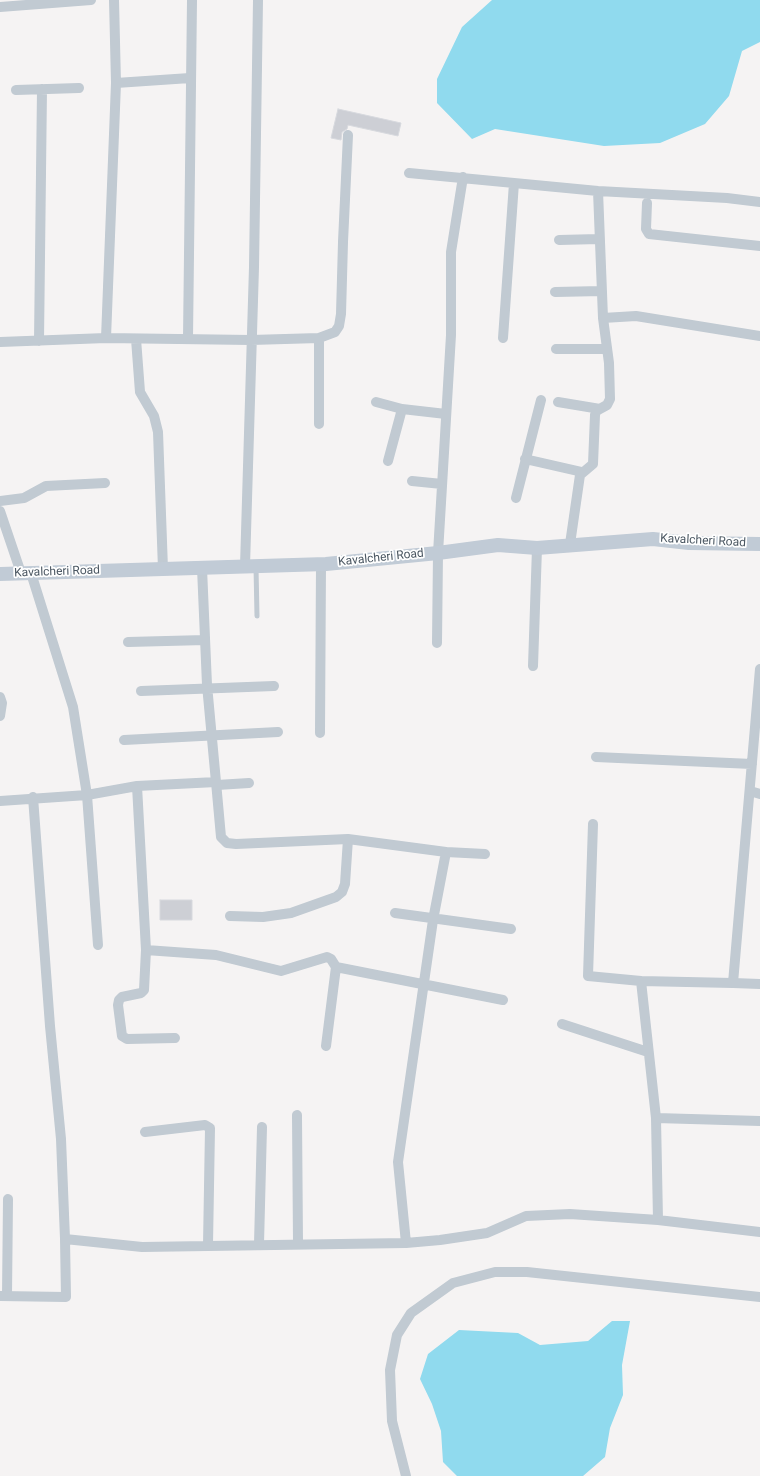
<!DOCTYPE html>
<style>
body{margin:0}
canvas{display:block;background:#f5f3f3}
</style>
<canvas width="760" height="1476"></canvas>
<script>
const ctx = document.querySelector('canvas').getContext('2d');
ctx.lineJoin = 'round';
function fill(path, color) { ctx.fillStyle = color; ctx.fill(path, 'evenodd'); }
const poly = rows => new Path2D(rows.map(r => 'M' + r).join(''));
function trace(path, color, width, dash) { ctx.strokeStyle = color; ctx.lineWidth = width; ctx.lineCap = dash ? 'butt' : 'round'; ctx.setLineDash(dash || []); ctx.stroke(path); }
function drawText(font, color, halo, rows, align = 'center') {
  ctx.font = font + ' Roboto,sans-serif'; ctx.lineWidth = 3.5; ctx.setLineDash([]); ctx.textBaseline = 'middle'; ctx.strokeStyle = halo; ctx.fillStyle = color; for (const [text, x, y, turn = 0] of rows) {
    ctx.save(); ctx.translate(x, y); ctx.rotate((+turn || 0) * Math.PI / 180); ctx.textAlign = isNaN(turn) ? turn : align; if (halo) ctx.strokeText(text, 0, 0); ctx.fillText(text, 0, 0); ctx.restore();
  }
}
const water = poly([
 [492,0,760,0,760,42,742,51,729,96,705,124,660,143,604,146,495,129,472,139,437,103,437,79,462,27],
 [612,1321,630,1321,622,1365,623,1395,610,1428,605,1457,583,1476,457,1476,443,1462,441,1431,432,1404,420,1379,428,1354,459,1330,518,1333,540,1345,588,1341]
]);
const building = poly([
 [338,109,401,123,398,136,348,125,347,129,342,132,341,140,331,138,338,109],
 [160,900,192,900,192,920,160,920,160,900]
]);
const lane = poly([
 [256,567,257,616]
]);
const street = poly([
 [0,7,91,0],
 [116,83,190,78],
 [16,90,79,88],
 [409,173,598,191,727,198,760,202],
 [647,203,646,229,649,234,760,246],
 [559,240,599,239],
 [555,292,602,291],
 [603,318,636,316,760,336],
 [106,338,116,83,114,0],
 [319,338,319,424],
 [503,338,514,183],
 [136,339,140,392,154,416,158,432,163,569],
 [188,339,192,0],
 [39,341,42,89],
 [0,342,106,338,251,340,319,338,335,332,339,326,341,314,343,242,348,135],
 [556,349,607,349],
 [376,402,402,409],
 [558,402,600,409],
 [525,459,582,472],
 [388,461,402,409,446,414],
 [412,481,442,484],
 [516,498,541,400],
 [0,501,24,498,46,486,105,483],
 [0,511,21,573],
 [570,544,580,475,593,464,595,415,596,411,607,405,610,399,609,363,603,318,598,191],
 [245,566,254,267,258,0],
 [202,568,207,685,216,782],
 [31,573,73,707,87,795,98,945],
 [128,642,205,640],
 [437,643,438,553,451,335,451,252,463,177],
 [533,666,537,548],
 [141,691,274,686],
 [0,697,2,703,0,716],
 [320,733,321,564],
 [124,740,278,732],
 [596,757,752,764],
 [217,785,249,783],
 [137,786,146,950,216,955,281,971,327,957,331,959,336,967],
 [750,791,760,794],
 [33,797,50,1026,61,1139,65,1239],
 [0,801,87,795,137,786,216,782,221,837,227,843,236,844,348,839,446,852,485,854],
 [395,913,511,929],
 [230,916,263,917,291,913,336,897,342,892,345,884,348,839],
 [146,950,144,990,141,993,122,997,119,1000,118,1005,122,1036,127,1039,175,1038],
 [641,981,733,983,760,669],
 [733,983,760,984],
 [562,1024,648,1052],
 [326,1046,336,967,503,1000],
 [297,1115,298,1244],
 [656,1118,760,1121],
 [145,1132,205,1125,210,1128,208,1245],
 [658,1220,760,1232],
 [406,1243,398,1162,433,920,446,852],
 [259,1244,262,1127],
 [0,1296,66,1297,65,1239,142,1247,406,1243,440,1240,487,1233,526,1216,570,1214,658,1220,656,1118,641,981,588,976,593,824],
 [7,1296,8,1199],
 [406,1476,392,1421,390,1370,397,1335,411,1313,453,1283,495,1272,527,1272,760,1297]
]);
const secondary = poly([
 [0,574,326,564,438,553,498,545,537,548,653,539,689,543,760,544]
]);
const streetNames = [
 ["Kavalcheri Road",703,541,3],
 ["Kavalcheri Road",381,558,-6],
 ["Kavalcheri Road",57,572,-2]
];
fill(water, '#90daee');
fill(building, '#cdcfd5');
trace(building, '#d7d9de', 1);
trace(lane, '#c1cad2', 5);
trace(street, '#c1cad2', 10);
trace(secondary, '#c1cbd6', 14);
drawText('12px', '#4a5661', '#fff', streetNames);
</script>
